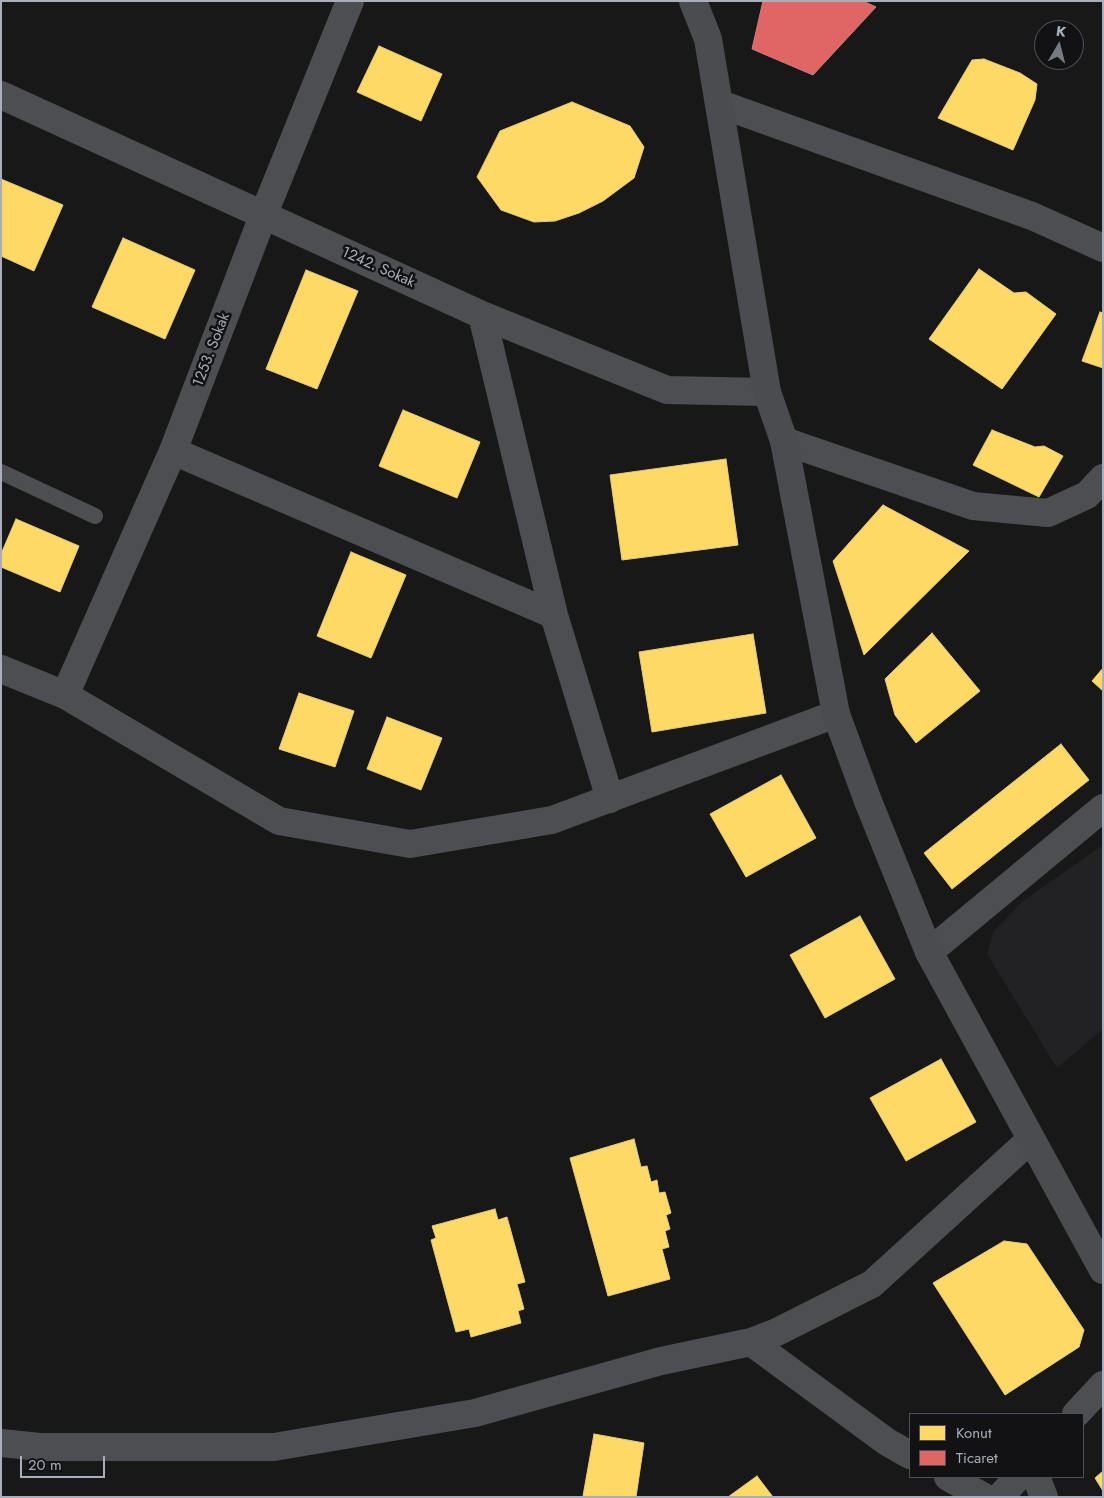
<!DOCTYPE html>
<style>
body{margin:0}
#map{position:relative;width:1104px;height:1498px;overflow:hidden;background:#181819;font-family:Jost,sans-serif}
canvas{display:block}
.frame{position:absolute;inset:0;border:2px solid #a8aebb;pointer-events:none}
.legend{position:absolute;left:909px;top:1413px;width:175px;height:65px;box-sizing:border-box;background:#121215;border:1px solid #4e5057;margin:0;padding:6px 9px;list-style:none;font-size:15px;color:#a8aebb}
.legend li{display:flex;align-items:center;gap:10px;height:25px}
.legend b{width:25px;border:1px solid #4e5057}
.north{position:absolute;left:1034px;top:20px;width:50px;height:50px;box-sizing:border-box;background:#121215;border:1px solid #4e5057;border-radius:50%;rotate:8deg;font-size:14px;font-weight:700;line-height:20px;text-align:center;color:#a8aebb}
.north::after{content:'';display:block;margin:auto;width:18px;height:22px;background:#767a82;clip-path:polygon(50% 0,100% 100%,50% 72%,0 100%)}
.scale{position:absolute;left:20px;top:1456px;width:85px;height:22px;box-sizing:border-box;border:2px solid #a8aebb;border-top:0;padding-left:6px;font-size:15px;line-height:18px;white-space:nowrap;color:#a8aebb;-webkit-text-stroke:4px #121215;paint-order:stroke}
</style>
<div id="map">
<canvas width="1104" height="1498"></canvas>
<div class="frame"></div>
<ul class="legend">
<li><b style="height:14px;background:#ffd966"></b>Konut</li>
<li><b style="height:14px;background:#e06666"></b>Ticaret</li>
</ul>
<div class="north">K</div>
<div class="scale">20 m</div>
</div>
<script>
const ctx = document.querySelector('canvas').getContext('2d');
ctx.lineJoin = 'round';
function fill(path, color) { ctx.fillStyle = color; ctx.fill(path, 'evenodd'); }
const poly = rows => new Path2D(rows.map(r => 'M' + r).join(''));
function trace(path, color, width, dash) { ctx.strokeStyle = color; ctx.lineWidth = width; ctx.lineCap = dash ? 'butt' : 'round'; ctx.setLineDash(dash || []); ctx.stroke(path); }
function drawText(font, color, halo, rows, align = 'center') {
  ctx.font = font + ' Jost,sans-serif'; ctx.lineWidth = 5; ctx.setLineDash([]); ctx.textBaseline = 'middle'; ctx.strokeStyle = halo; ctx.fillStyle = color; for (const [text, x, y, turn = 0] of rows) {
    ctx.save(); ctx.translate(x, y); ctx.rotate((+turn || 0) * Math.PI / 180); ctx.textAlign = isNaN(turn) ? turn : align; if (halo) ctx.strokeText(text, 0, 0); ctx.fillText(text, 0, 0); ctx.restore();
  }
}
const built = poly([
 [1103,845,1103,1029,1057,1068,987,954,993,932,1023,901]
]);
const homes = poly([
 [379,46,442,74,421,121,357,92,379,46],
 [984,59,1020,73,1037,84,1035,100,1013,150,938,118,972,60,984,59],
 [572,102,630,126,644,147,634,178,603,201,579,213,555,221,534,222,501,210,477,177,500,131,572,102],
 [1,179,63,205,34,271,1,256,1,179],
 [123,238,195,270,165,339,92,307,123,238],
 [979,269,1014,293,1026,292,1056,314,1002,389,929,339,979,269],
 [306,270,358,291,317,389,266,369,306,270],
 [1100,312,1103,313,1103,368,1082,361,1100,312],
 [403,410,480,442,457,498,379,466,403,410],
 [992,430,1035,447,1044,446,1063,456,1039,497,973,465,992,430],
 [726,459,738,545,622,560,610,475,726,459],
 [883,505,969,551,864,655,833,561,883,505],
 [16,519,79,546,60,592,1,567,1,554,16,519],
 [351,552,406,575,371,658,317,636,351,552],
 [932,633,980,691,916,743,895,715,885,679,932,633],
 [753,634,766,713,652,732,639,652,753,634],
 [1103,668,1103,691,1092,681,1103,668],
 [299,693,354,711,335,767,279,749,299,693],
 [387,717,442,738,421,790,367,769,387,717],
 [1061,744,1089,780,952,889,924,853,1061,744],
 [781,775,816,838,746,877,710,814,781,775],
 [860,916,895,979,825,1018,790,955,860,916],
 [941,1059,976,1122,906,1161,870,1098,941,1059],
 [634,1139,641,1167,647,1166,651,1182,657,1180,659,1193,665,1192,671,1213,666,1215,670,1229,665,1231,669,1247,662,1249,670,1279,608,1296,570,1158,634,1139],
 [495,1209,498,1220,507,1217,525,1282,517,1284,524,1309,518,1311,521,1323,471,1337,469,1329,456,1332,431,1240,436,1238,432,1226,495,1209],
 [1004,1241,1027,1244,1084,1330,1079,1347,1005,1395,933,1283,1004,1241],
 [594,1434,644,1443,636,1497,583,1496,594,1434],
 [1103,1471,1103,1491,1095,1478,1103,1471],
 [757,1476,773,1497,728,1497,757,1476]
]);
const shops = poly([
 [763,1,863,1,876,7,813,75,752,49,763,1]
]);
const lane = poly([
 [1,472,95,516]
]);
const street = poly([
 [1,95,482,315,667,390,767,392],
 [720,104,1032,216,1103,248],
 [482,315,554,615,610,799],
 [784,441,973,506,1048,513,1087,495,1103,478],
 [173,451,554,615],
 [1,669,65,695,279,821,410,844,552,820,836,714],
 [65,695,173,451,263,216,350,1],
 [929,952,1103,808],
 [751,1342,887,1442,910,1455],
 [1076,1414,1103,1385],
 [1,1443,40,1447,274,1447,475,1413,661,1361,751,1342,777,1332,872,1284,1030,1140],
 [948,1477,984,1497],
 [1036,1477,1044,1497],
 [1000,1497,1018,1477]
]);
const secondary = poly([
 [693,1,708,39,767,392,784,441,836,714,868,801,929,952,1103,1270]
]);
const streetNames = [
 ["1242. Sokak",378,268,24],
 ["1253. Sokak",212,350,-69]
];
fill(built, '#222225');
fill(homes, '#ffd966');
trace(homes, '#e5cc80', 1);
fill(shops, '#e06666');
trace(shops, '#cf7c80', 1);
trace(lane, '#4c4e52', 16);
trace(street, '#4c4e52', 28);
trace(secondary, '#4a4c50', 28);
drawText('15px', '#a8aebb', '#121215', streetNames);
</script>
